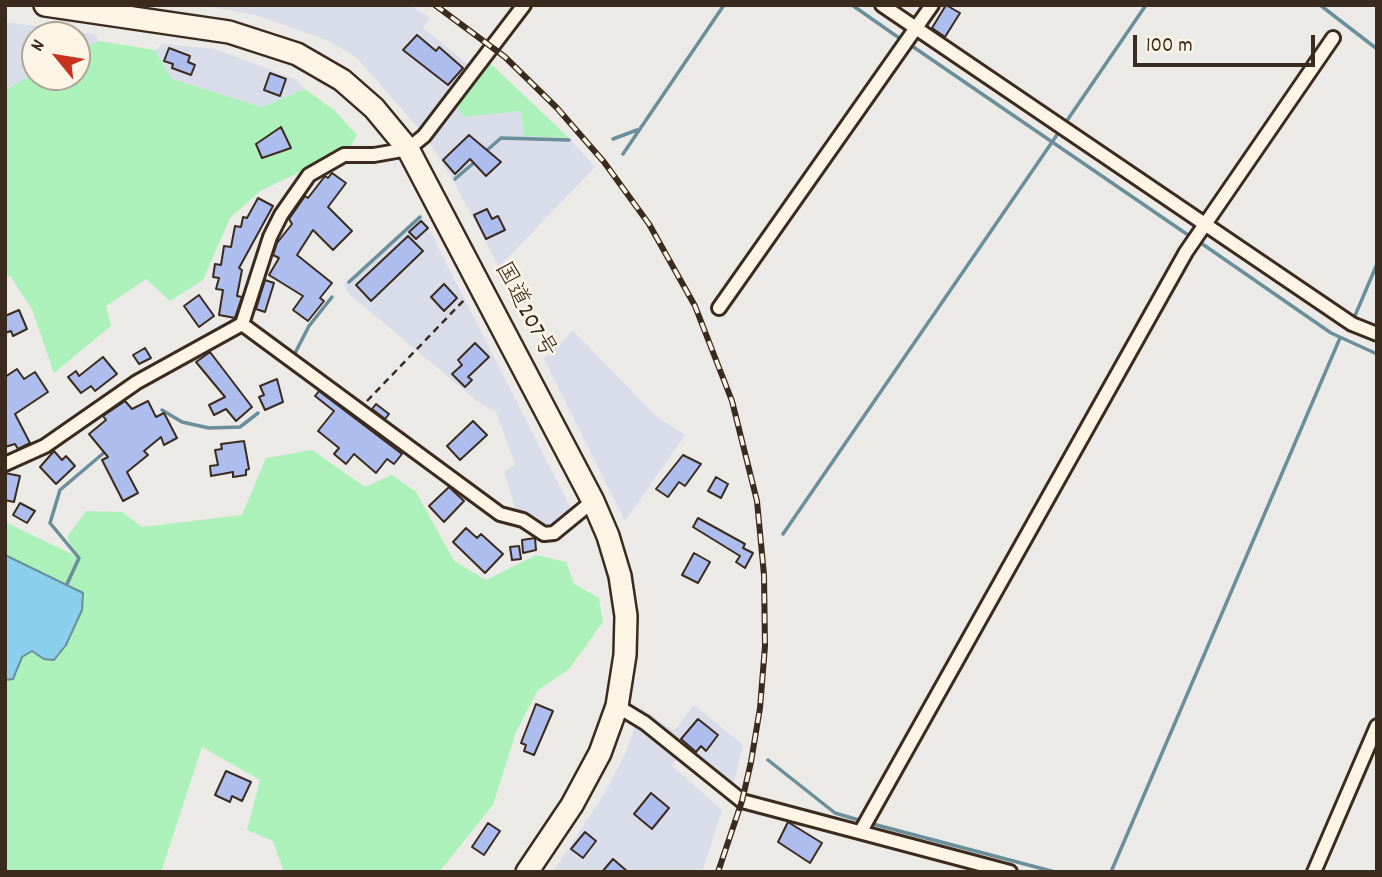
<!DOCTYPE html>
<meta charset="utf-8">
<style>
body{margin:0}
#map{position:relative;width:1382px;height:877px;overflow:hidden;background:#eceae7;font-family:Dekko,sans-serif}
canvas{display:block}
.frame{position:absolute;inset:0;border:7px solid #3b2a1e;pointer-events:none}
.north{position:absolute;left:21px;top:21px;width:70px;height:70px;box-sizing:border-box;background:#fcf5e5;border:2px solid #afa495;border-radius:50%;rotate:300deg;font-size:19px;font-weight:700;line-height:28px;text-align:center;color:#3b2a1e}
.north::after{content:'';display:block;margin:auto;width:24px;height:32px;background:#c8321e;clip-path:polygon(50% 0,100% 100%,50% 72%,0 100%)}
.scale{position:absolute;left:1133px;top:35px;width:182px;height:32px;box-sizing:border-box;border:4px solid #3b2a1e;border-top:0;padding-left:9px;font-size:21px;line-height:24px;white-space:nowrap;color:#3b2a1e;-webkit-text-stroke:5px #fcf5e5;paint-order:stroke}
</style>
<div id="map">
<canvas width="1382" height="877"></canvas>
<div class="frame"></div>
<div class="north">N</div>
<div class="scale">100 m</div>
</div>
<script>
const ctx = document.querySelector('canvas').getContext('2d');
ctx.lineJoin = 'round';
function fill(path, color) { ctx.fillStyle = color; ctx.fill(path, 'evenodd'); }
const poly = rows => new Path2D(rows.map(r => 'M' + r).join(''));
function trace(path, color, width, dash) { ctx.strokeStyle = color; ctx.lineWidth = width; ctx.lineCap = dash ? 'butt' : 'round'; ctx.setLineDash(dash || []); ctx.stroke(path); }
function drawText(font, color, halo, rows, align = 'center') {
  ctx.font = font + ' Dekko,"Klee One",sans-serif'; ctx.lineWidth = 5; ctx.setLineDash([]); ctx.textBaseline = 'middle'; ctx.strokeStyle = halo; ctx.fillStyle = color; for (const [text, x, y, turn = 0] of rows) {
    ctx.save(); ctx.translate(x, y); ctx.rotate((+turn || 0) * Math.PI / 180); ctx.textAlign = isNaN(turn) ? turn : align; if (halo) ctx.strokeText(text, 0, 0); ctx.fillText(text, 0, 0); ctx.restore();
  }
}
const built = poly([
 [201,5,410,5,430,18,423,28,471,67,422,132,357,58,329,41,259,16],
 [5,22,94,34,99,41,77,51,77,35,35,35,35,73,5,90],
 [163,44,215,49,297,80,305,89,262,107,172,79,155,50],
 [455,104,464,117,521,111,524,136,569,138,595,167,499,267,452,178,427,139],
 [421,213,573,513,549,531,516,511,504,472,515,465,496,412,477,401,348,293,344,284],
 [573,331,657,417,685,435,625,521,544,359],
 [694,705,743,745,729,802,678,758,671,765,722,810,702,872,553,872,603,796,627,750,641,708,674,731]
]);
const green = poly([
 [99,41,155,50,172,79,262,107,305,89,335,111,357,135,350,148,260,191,230,218,203,280,170,301,146,279,106,306,111,326,54,373,32,309,11,277,5,275,5,90,35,73,35,77,77,77,77,51],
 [490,63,569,138,524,136,521,111,464,117,455,104],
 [312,450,365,487,392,475,416,492,454,561,486,580,536,555,566,562,574,584,599,598,603,622,569,669,538,690,516,732,493,805,439,872,284,872,273,841,247,830,260,780,202,747,161,872,5,872,5,680,13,679,22,657,32,651,44,659,66,645,82,610,83,594,5,555,5,522,78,557,67,537,86,511,122,512,142,527,242,515,266,458]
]);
const water = poly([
 [5,555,83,593,82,610,66,645,54,660,44,659,32,651,22,657,13,679,5,680,5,555]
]);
const stream = poly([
 [852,5,902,40],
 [1320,5,1377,49],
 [909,44,1191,237],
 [1066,122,1146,5],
 [613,139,637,130],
 [485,152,501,138,569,140],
 [623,154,724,5],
 [455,179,477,160],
 [1198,241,1331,333,1377,354],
 [349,282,420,217],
 [1354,318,1377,264],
 [293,357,309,326,332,297],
 [162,410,182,422,209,428,240,427,258,413],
 [783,534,1059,132],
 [67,584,79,558,50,523,60,490,106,451],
 [768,760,835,813,862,821],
 [869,823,1055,872],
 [1111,872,1340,338]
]);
const building = poly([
 [946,5,960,13,945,37,932,28,946,5],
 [417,35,436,51,439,47,463,68,448,85,403,50,417,35],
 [169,48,190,56,188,62,195,65,191,75,172,68,173,64,164,61,169,48],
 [270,73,286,79,280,96,264,90,270,73],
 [281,127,291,148,262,158,256,144,281,127],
 [469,135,501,162,486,176,470,159,455,174,443,160,469,135],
 [332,173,346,183,328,207,352,231,333,250,313,230,297,255,332,283,320,298,324,301,308,321,293,310,303,296,269,275,279,258,273,255,277,243,292,224,289,219,305,196,308,198,325,176,328,178,332,173],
 [258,198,273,206,239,268,242,270,237,296,242,297,235,318,219,315,223,290,216,289,219,278,213,277,215,264,221,265,224,246,231,247,235,226,241,227,243,217,247,218,258,198],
 [487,209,492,219,498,216,505,230,486,239,474,215,487,209],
 [421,221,428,228,416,239,409,232,421,221],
 [408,236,423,251,371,301,356,285,408,236],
 [265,280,274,283,265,312,256,309,265,280],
 [444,284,457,298,444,311,431,297,444,284],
 [199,295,214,316,199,327,184,306,199,295],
 [19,310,27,329,13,336,11,331,5,333,5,316,19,310],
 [475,343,489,357,468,377,472,380,465,387,452,374,462,365,458,360,475,343],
 [145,348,151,358,139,364,133,355,145,348],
 [210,352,252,407,236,421,226,409,214,415,209,405,225,397,196,362,210,352],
 [103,357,117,374,95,391,91,386,81,393,68,377,76,371,79,376,103,357],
 [17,369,24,379,35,372,48,392,15,414,30,443,18,449,15,444,5,447,5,377,17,369],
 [277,379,283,402,265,410,259,397,264,395,260,386,277,379],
 [319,391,402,454,394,464,387,459,376,473,354,454,346,464,334,454,339,448,318,431,334,411,315,396,319,391],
 [125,401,132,409,148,401,156,417,164,413,177,438,164,445,161,437,144,451,148,455,127,472,138,493,123,501,102,460,108,457,89,434,106,420,103,416,125,401],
 [376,404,389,414,385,419,372,409,376,404],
 [473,421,487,435,460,460,447,446,473,421],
 [244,441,249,469,246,470,246,475,233,477,233,472,211,476,210,466,218,465,215,450,222,449,221,444,244,441],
 [54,451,62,460,66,456,75,466,56,484,40,467,54,451],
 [683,455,701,464,685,486,679,482,668,497,656,489,683,455],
 [5,473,20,476,14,502,5,500,5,473],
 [716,477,728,484,721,498,708,491,716,477],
 [449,487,464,501,444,522,429,506,449,487],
 [20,503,35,511,27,523,13,515,20,503],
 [698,518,745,544,743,548,753,553,745,568,736,562,740,556,693,527,698,518],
 [466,528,477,538,481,534,503,554,485,573,453,542,466,528],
 [535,538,536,550,523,553,522,540,535,538],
 [519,546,521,559,512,560,510,547,519,546],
 [694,553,710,562,698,583,682,575,694,553],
 [536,704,553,711,534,755,524,751,526,745,521,743,536,704],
 [698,719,718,735,706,751,701,746,696,752,681,739,698,719],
 [226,771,251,782,242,801,232,796,230,802,215,795,226,771],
 [651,793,669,808,652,829,634,814,651,793],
 [788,822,822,843,810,863,778,842,788,822],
 [488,823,500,831,484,855,472,847,488,823],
 [585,832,596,841,583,858,571,849,585,832],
 [613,859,628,872,602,872,613,859]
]);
const path = poly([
 [367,401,465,299]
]);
const street = poly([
 [882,5,1352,324,1377,334],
 [719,308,932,5],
 [242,324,500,514,523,520,544,534,554,533,593,501],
 [5,464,45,446,137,382,242,324,270,237,281,215,309,175,344,155,374,155,408,149,424,136,524,5],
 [617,706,645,723,742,801,1010,872],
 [861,831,1186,252,1333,38],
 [1314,872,1377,726]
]);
const highway = poly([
 [45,5,229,32,297,54,342,80,374,108,408,149,593,501,608,536,620,576,626,616,625,655,617,706,600,753,572,805,527,872]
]);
const rail = poly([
 [435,5,505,57,557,108,604,162,649,224,695,306,732,401,757,501,764,575,765,646,760,708,751,762,742,801,718,872]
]);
const streetNames = [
 ["国道207号",523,311,62]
];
fill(built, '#d9dce9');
fill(green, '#acf0ba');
fill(water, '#8ad0ec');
trace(water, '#6a8e9a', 2);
trace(stream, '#6a8e9a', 3.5);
fill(building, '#adbded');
trace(building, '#3b2a1e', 2);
trace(street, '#3b2a1e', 18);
trace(highway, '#3b2a1e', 26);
trace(path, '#3b2a1e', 2.5, [7, 5]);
trace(street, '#fcf5e5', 12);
trace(highway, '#fcf5e5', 21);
trace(rail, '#3b2a1e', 6);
trace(rail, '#fcf5e5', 3.5, [10]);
drawText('24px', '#3b2a1e', '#fcf5e5', streetNames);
</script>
